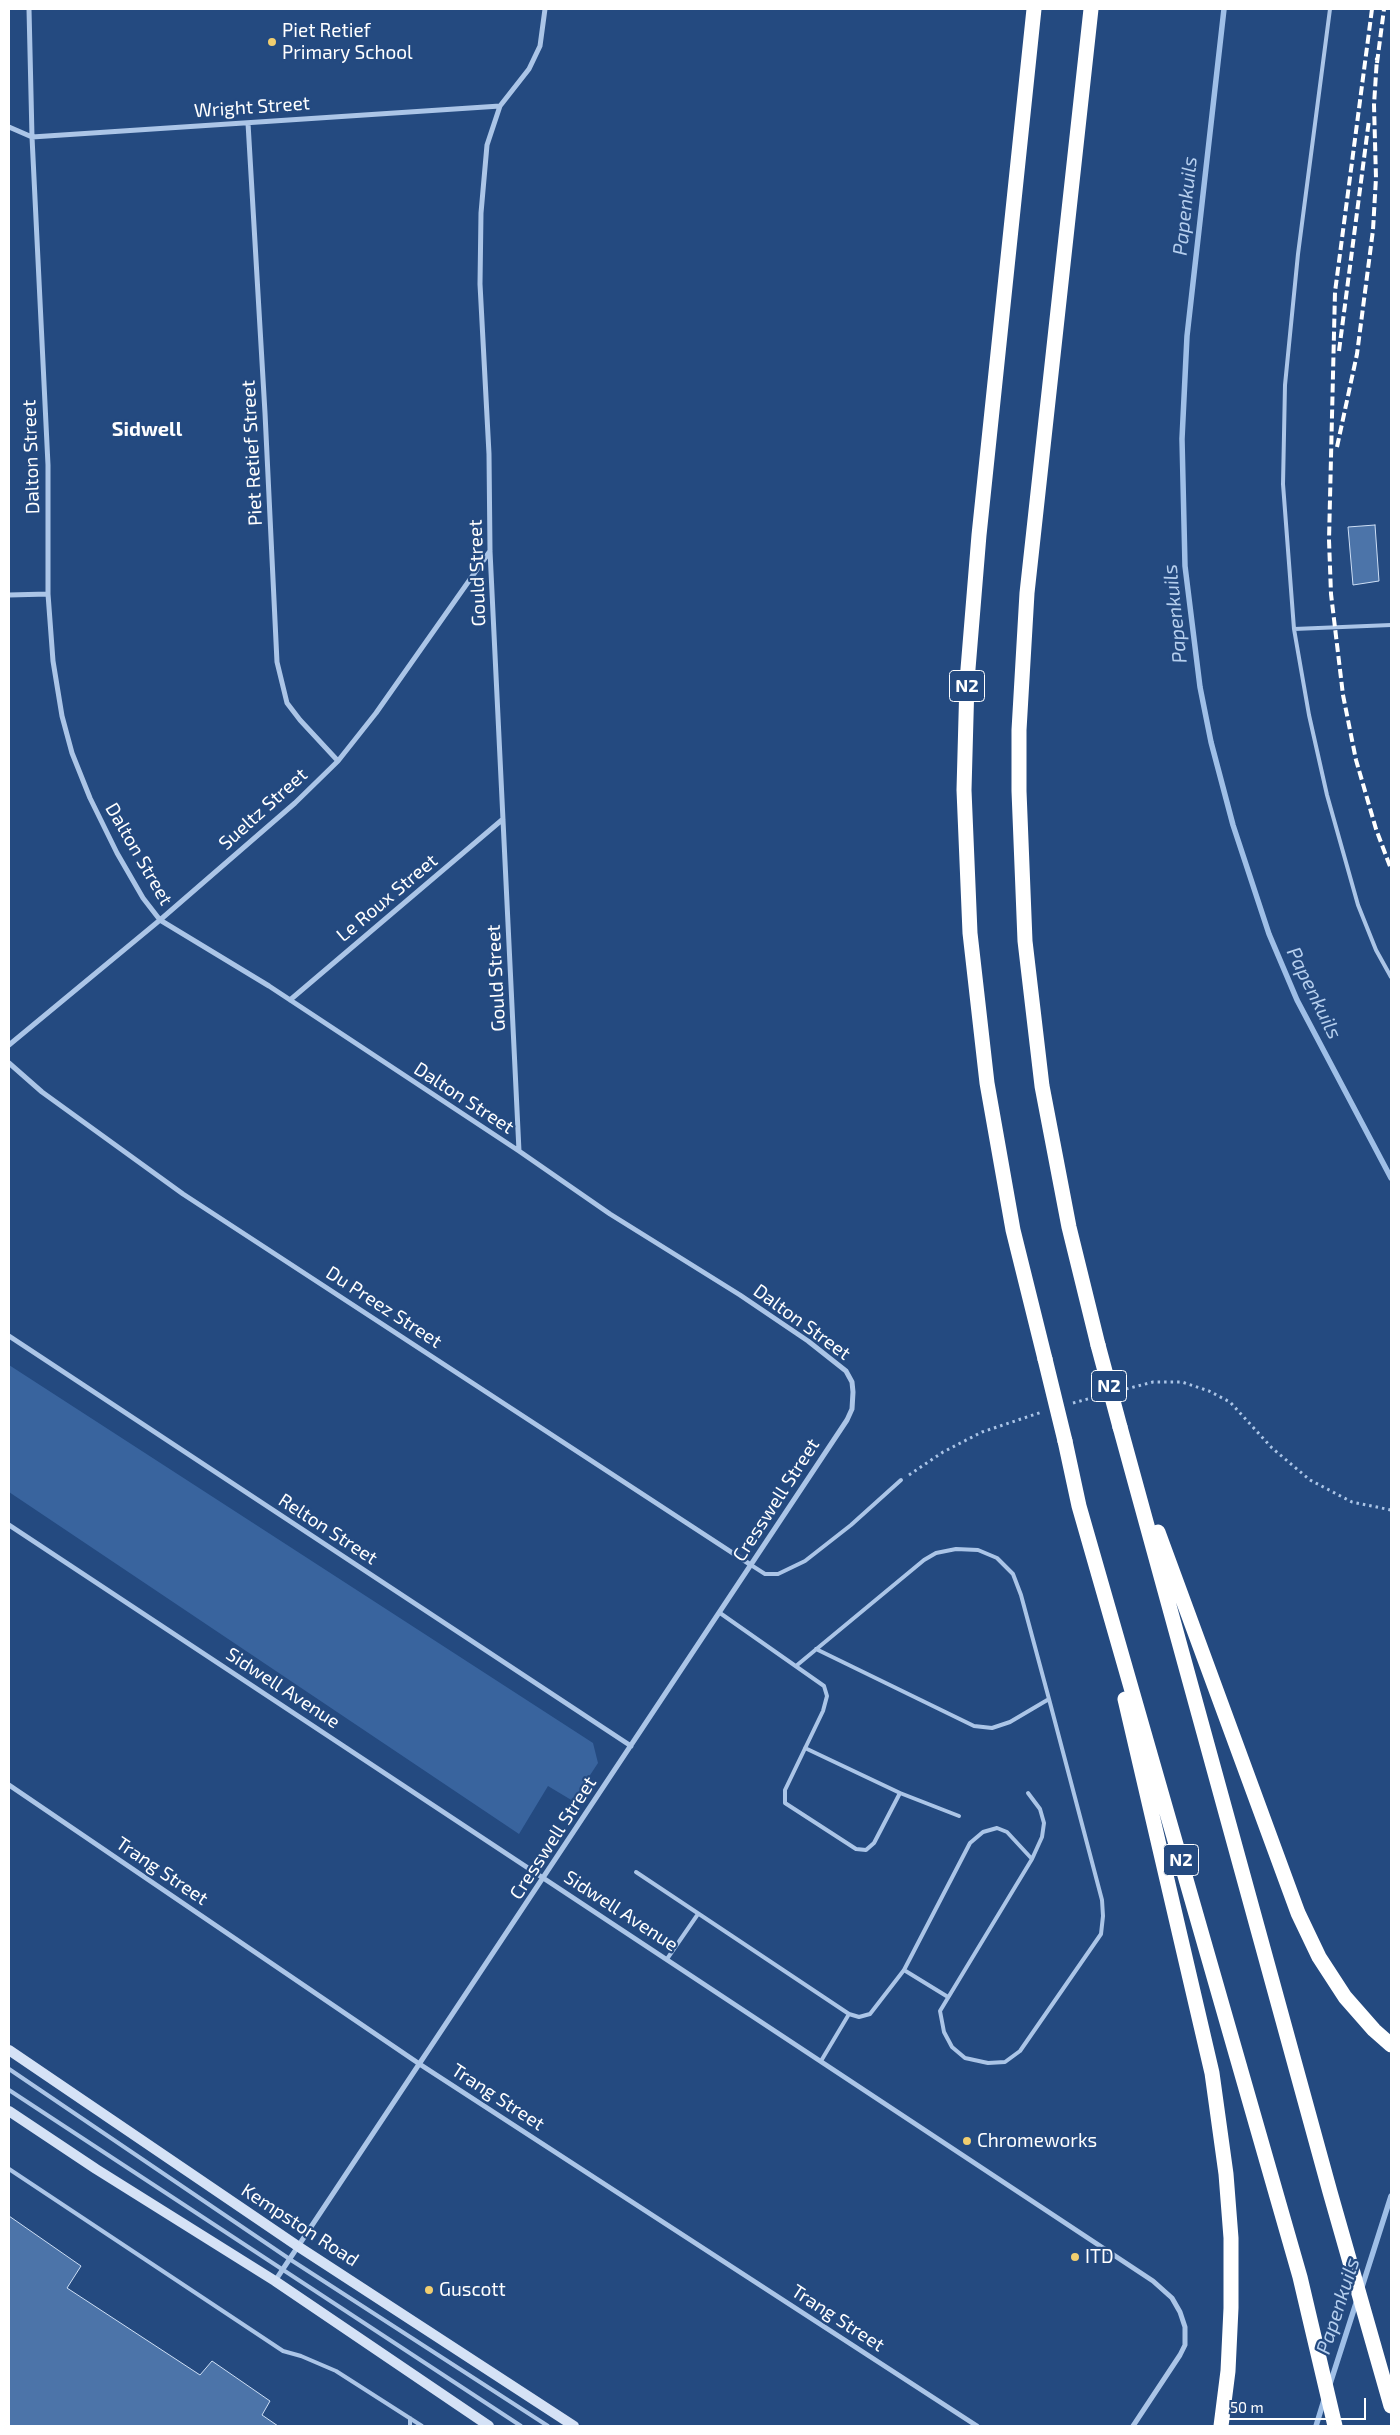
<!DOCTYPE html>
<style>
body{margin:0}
#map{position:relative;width:1400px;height:2435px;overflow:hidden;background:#244a80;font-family:"Exo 2",sans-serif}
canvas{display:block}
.frame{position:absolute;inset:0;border:10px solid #fff;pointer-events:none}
.scale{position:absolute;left:1222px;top:2398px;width:144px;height:22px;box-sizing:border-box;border:2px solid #fff;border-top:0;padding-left:6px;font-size:15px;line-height:18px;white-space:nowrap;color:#fff;-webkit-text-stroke:4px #244a80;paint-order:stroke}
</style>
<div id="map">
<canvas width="1400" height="2435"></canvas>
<div class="frame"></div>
<div class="scale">50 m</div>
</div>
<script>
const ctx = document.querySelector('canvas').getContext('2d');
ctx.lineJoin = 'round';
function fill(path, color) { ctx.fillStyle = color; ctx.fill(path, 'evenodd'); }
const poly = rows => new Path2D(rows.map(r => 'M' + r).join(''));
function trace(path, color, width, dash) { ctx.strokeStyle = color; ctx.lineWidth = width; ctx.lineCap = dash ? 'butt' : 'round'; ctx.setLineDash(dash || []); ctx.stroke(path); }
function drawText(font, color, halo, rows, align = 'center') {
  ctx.font = font + ' "Exo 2",sans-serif'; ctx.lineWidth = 4.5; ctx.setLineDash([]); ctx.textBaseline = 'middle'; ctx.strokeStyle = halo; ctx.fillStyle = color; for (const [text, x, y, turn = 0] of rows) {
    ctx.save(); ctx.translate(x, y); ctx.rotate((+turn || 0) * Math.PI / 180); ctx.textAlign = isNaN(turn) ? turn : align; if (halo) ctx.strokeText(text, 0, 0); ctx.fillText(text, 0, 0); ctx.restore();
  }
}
const green = poly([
 [9,1365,593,1743,598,1763,573,1801,548,1786,519,1834,9,1492]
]);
const stream = poly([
 [1224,9,1187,336,1182,439,1185,566,1200,687,1211,742,1233,825,1269,934,1297,1000,1391,1178],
 [1362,2287,1391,2196],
 [1330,2384,1357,2300],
 [1316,2426,1324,2400]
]);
const building = poly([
 [1375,525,1379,581,1353,585,1348,527,1375,525],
 [9,2216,81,2266,67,2288,200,2375,212,2361,270,2401,262,2415,278,2426,9,2426,9,2216]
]);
const path = poly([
 [1126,1389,1153,1382,1182,1382,1209,1391,1230,1402,1272,1448,1310,1480,1352,1502,1391,1510],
 [1073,1403,1095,1397],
 [909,1475,943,1452,982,1432,1042,1412]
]);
const lane = poly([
 [1330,9,1298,254,1285,385,1283,484,1294,629,1309,715,1327,795,1358,905,1376,950,1391,977],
 [1294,629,1391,625],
 [751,1565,765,1574,778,1574,805,1561,851,1525,901,1480],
 [720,1613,824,1686,827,1696,823,1711,785,1790,785,1803,856,1849,866,1850,874,1843,900,1793],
 [816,1649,974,1726,992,1728,1010,1722,1049,1699],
 [796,1666,924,1560,936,1553,956,1549,978,1550,997,1558,1013,1574,1021,1595,1049,1699,1102,1900,1103,1916,1101,1934,1020,2051,1005,2062,988,2063,965,2058,952,2047,944,2032,940,2011,1032,1859,1042,1837,1044,1823,1040,1809,1028,1793],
 [805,1748,900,1793,959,1816],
 [636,1872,849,2014,859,2017,870,2014,904,1970,970,1843,983,1832,997,1828,1007,1832,1032,1859],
 [667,1959,698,1914],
 [904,1970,948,1997],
 [821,2061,849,2014],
 [9,2069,291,2260,548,2426],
 [9,2090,521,2426],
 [9,2169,283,2351,301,2356,336,2371,422,2426],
 [410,2418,410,2426]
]);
const street = poly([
 [29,9,32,137,48,465,48,594,53,661,62,716,72,753,90,798,117,853,143,898,160,920,269,986,519,1151,610,1214,740,1295,808,1341,846,1371,852,1382,853,1392,852,1409,847,1420,275,2281],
 [248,123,265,413,277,662,287,703,300,720,338,761],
 [9,127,32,137,500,106],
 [9,595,48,594],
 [290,1000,503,819],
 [9,1045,160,920,295,803,338,761,376,713,490,551],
 [9,1063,42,1092,183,1194,751,1565],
 [519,1151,490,551,489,454,480,284,481,213,487,145,500,106,529,69,540,46,545,9],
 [9,1336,631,1746],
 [9,1525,1153,2281,1172,2298,1180,2312,1185,2327,1185,2345,1180,2355,1133,2426],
 [9,1785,421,2065,977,2426]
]);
const secondary = poly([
 [9,2050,299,2247,574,2426],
 [9,2111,96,2169,275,2281,489,2426]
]);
const highway = poly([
 [1034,9,979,535,967,681,964,790,970,933,987,1083,1013,1230,1045,1359],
 [1091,9,1027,593,1019,730,1019,791,1025,941,1042,1086,1069,1227,1098,1345],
 [1120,1427,1330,2192,1391,2406],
 [1065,1441,1079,1506,1300,2277,1335,2426],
 [1158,1532,1298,1913,1319,1957,1345,1997,1374,2030,1391,2045],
 [1125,1699,1212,2073,1226,2174,1231,2238,1231,2308,1228,2371,1221,2426]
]);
const rail = poly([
 [1372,9,1335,292,1329,540,1331,594,1343,695,1356,760,1376,829,1391,869],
 [1377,63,1384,9],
 [1339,351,1369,120],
 [1337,447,1357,354,1373,230,1376,178,1374,105,1377,58]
]);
const highwayBridge = poly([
 [1098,1345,1120,1427],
 [1045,1359,1065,1441]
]);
const markers = [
 [272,42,5,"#f1ce6f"],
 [967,2141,5,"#f1ce6f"],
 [1075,2257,5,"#f1ce6f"],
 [429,2290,5,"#f1ce6f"]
];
const shields = [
 [967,686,35],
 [1109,1386,35],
 [1181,1860,35]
];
const shieldNames = [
 ["N2",967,686],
 ["N2",1109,1386],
 ["N2",1181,1860]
];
const poiNames = [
 ["Piet Retief",282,31],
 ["Primary School",282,53],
 ["Chromeworks",977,2141],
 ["ITD",1085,2257],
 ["Guscott",439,2290]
];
const streetNames = [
 ["Wright Street",252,107,-4],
 ["Piet Retief Street",252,453,-93],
 ["Dalton Street",31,457,-92],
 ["Gould Street",477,573,-92],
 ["Sueltz Street",263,809,-42],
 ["Dalton Street",139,854,60],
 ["Le Roux Street",387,898,-40],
 ["Gould Street",496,978,-93],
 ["Dalton Street",464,1098,33],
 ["Du Preez Street",384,1307,33],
 ["Dalton Street",802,1322,36],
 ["Cresswell Street",776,1500,-57],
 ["Relton Street",328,1529,33],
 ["Sidwell Avenue",283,1688,33],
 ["Cresswell Street",553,1838,-57],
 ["Trang Street",162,1871,34],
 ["Sidwell Avenue",621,1911,33],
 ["Trang Street",498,2097,33],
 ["Kempston Road",300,2225,33],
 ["Trang Street",838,2318,33]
];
const waterNames = [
 ["Papenkuils",1185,206,-84],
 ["Papenkuils",1175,614,-96],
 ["Papenkuils",1314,993,64],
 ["Papenkuils",1338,2306,-72]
];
const neighbourhoodNames = [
 ["Sidwell",147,429]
];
fill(green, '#39649e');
trace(stream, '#9fbfe7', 5.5);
fill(building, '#4c74a9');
trace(building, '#cedff5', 1);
trace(path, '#abc5e7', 3, [2.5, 4]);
trace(lane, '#abc5e7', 4);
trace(street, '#abc5e7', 5);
trace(secondary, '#d5e2f6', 10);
trace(highway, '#fff', 15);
trace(rail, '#fff', 4, [9, 4]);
trace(highwayBridge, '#fff', 15);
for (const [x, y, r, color] of markers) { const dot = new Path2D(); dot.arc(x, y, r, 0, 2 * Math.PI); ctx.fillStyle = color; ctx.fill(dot); trace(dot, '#244a80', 2); }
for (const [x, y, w] of shields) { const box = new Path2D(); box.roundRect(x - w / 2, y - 15.5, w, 31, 4); ctx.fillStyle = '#244a80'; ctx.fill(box); trace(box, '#fff', 1); }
drawText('bold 18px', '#fff', null, shieldNames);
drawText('19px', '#fff', '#244a80', poiNames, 'left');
drawText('19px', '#fff', '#244a80', streetNames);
drawText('italic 20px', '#b6cfee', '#244a80', waterNames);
drawText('bold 20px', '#fff', '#244a80', neighbourhoodNames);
</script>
